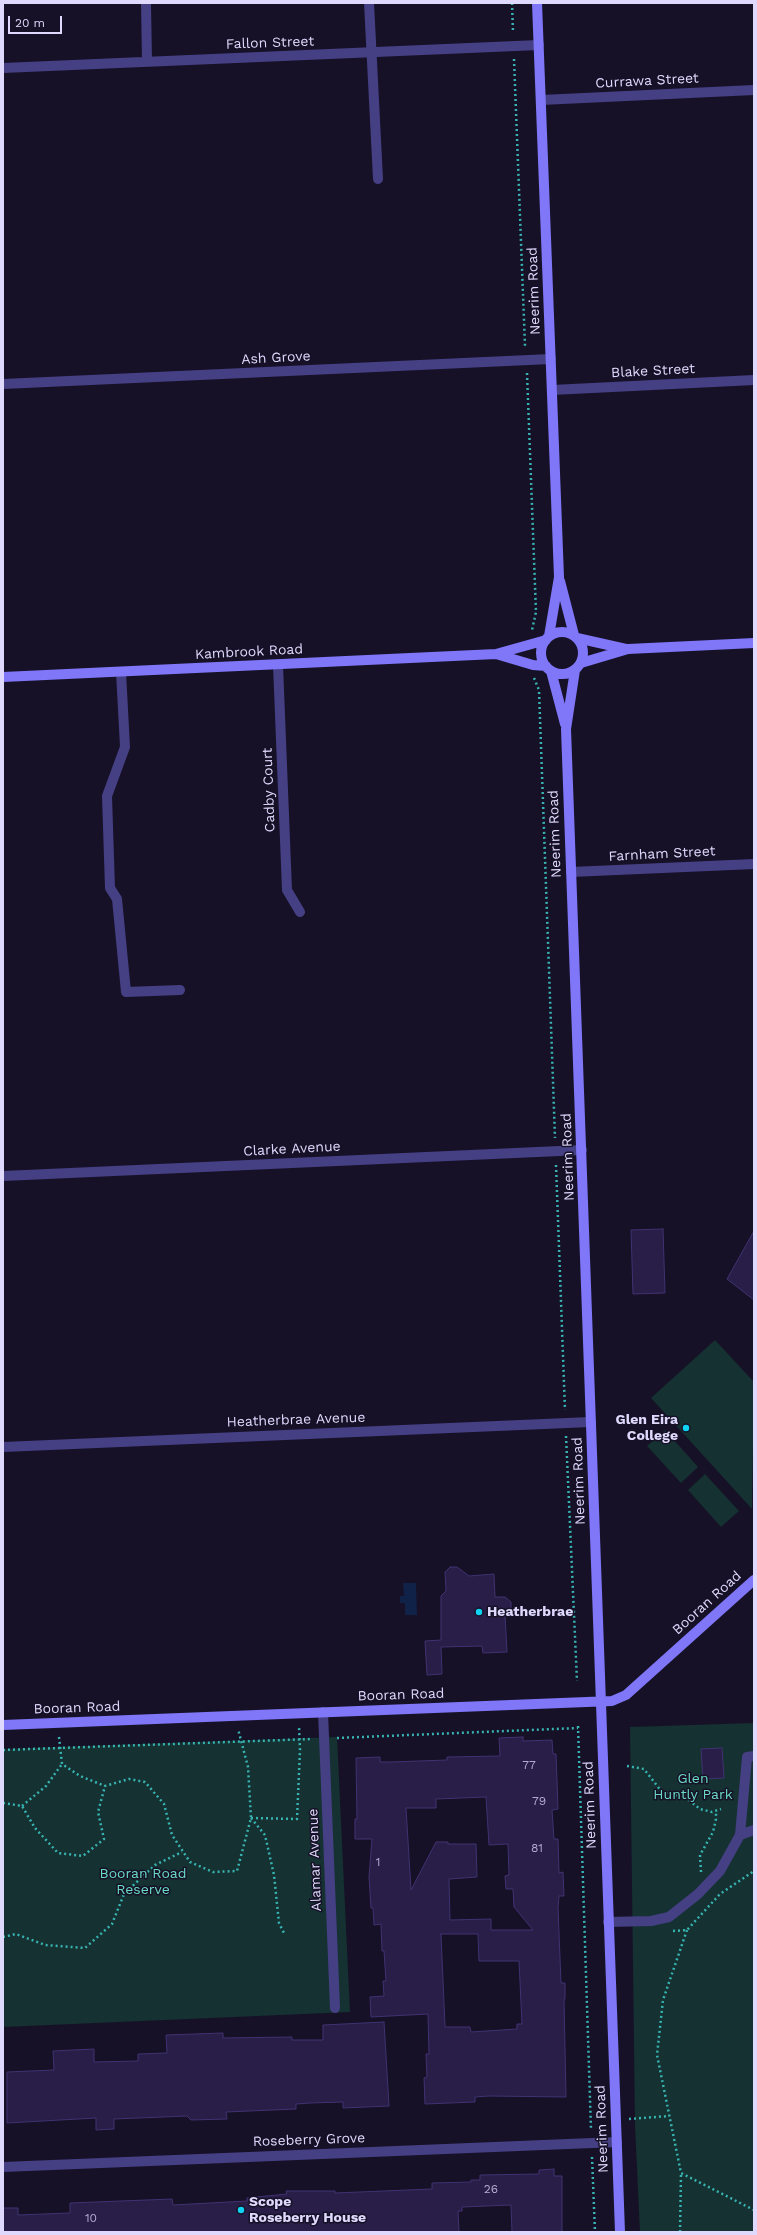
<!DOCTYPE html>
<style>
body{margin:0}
#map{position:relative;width:757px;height:2235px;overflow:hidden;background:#161127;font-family:"Work Sans",sans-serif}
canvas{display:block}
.frame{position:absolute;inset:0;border:4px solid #dfdafd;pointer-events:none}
.scale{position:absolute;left:8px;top:16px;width:54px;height:18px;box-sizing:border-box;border:2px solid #dfdafd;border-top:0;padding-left:5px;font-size:12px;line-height:14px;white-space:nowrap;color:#dfdafd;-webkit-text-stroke:3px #161127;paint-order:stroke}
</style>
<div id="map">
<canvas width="757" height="2235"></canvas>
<div class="frame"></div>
<div class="scale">20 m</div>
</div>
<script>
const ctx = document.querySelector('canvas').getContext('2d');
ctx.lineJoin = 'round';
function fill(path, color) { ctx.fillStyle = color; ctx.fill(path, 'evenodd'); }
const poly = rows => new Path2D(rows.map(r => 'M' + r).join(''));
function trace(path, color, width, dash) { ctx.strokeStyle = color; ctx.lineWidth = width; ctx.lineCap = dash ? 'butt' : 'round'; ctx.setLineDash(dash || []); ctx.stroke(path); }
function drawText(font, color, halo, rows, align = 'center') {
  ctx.font = font + ' "Work Sans",sans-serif'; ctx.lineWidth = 3; ctx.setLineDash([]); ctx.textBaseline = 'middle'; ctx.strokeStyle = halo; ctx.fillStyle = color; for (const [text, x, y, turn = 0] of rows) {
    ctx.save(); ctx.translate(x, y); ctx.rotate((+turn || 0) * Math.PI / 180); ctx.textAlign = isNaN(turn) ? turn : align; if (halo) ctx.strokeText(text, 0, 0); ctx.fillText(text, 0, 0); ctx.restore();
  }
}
const green = poly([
 [715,1340,754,1382,752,1509,651,1398],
 [665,1430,698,1467,681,1483,647,1446],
 [705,1474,739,1511,721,1527,688,1490],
 [754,1723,754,2232,640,2232,635,2125,630,1727],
 [337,1737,350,2012,3,2027,3,1749]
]);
const water = poly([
 [403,1583,416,1583,417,1615,405,1615,405,1603,400,1603,400,1596,404,1596]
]);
const building = poly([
 [663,1229,665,1293,633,1294,631,1230,663,1229],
 [754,1231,754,1300,727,1279,754,1231],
 [450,1567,457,1567,469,1576,494,1574,495,1597,505,1597,511,1602,511,1610,505,1615,507,1652,483,1653,482,1646,441,1647,442,1674,427,1675,425,1641,441,1640,441,1596,446,1591,445,1572,450,1567],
 [523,1737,523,1741,552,1740,553,1754,556,1754,558,1809,552,1810,554,1839,558,1839,559,1873,563,1872,564,1896,559,1896,558,1908,561,1983,565,1983,565,1999,564,2000,566,2097,489,2096,475,2097,475,2102,425,2104,424,2078,427,2077,426,2054,429,2054,428,2014,371,2017,370,1997,384,1996,383,1981,386,1981,384,1951,382,1951,381,1924,374,1925,373,1908,371,1908,369,1877,372,1839,355,1839,355,1819,357,1819,356,1758,380,1757,380,1762,391,1762,447,1760,447,1757,500,1756,499,1738,523,1737],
 [486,1797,489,1845,508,1844,509,1875,505,1876,506,1889,513,1889,514,1907,533,1930,491,1930,491,1919,450,1920,449,1879,477,1877,476,1844,448,1844,448,1842,436,1842,411,1890,406,1808,436,1808,436,1799,486,1797],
 [441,1934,478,1934,479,1961,519,1961,522,2024,517,2024,517,2029,471,2032,470,2027,445,2027,441,1934],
 [722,1748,724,1778,703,1779,701,1749,722,1748],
 [384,2022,389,2106,343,2108,343,2102,310,2103,296,2104,296,2109,226,2112,227,2119,191,2120,187,2116,114,2119,114,2129,96,2130,96,2118,7,2123,7,2072,54,2070,53,2051,94,2049,94,2062,138,2061,138,2054,167,2053,166,2035,223,2033,223,2038,292,2037,292,2040,323,2040,323,2025,384,2022],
 [554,2169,554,2176,562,2176,562,2232,512,2232,511,2205,462,2207,462,2211,458,2211,459,2232,3,2232,3,2208,18,2208,18,2215,70,2213,70,2203,172,2199,173,2205,247,2201,247,2198,287,2194,286,2191,335,2191,335,2193,432,2189,432,2183,471,2182,471,2180,480,2180,480,2175,539,2174,539,2170,554,2169]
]);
const path = poly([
 [512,3,513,32],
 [514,59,525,346],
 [527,373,536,612,532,630],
 [534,678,539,690,555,1138],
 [556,1165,565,1410],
 [566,1436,577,1681],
 [578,1726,591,2130],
 [59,1737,62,1764,80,1776,105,1786],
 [337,1738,578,1728],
 [3,1750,312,1739],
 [627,1766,644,1769,662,1792,685,1797,700,1809,712,1812,721,1809],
 [3,1803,22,1806,35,1828,58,1853,83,1856,104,1839,98,1812,105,1786,129,1779,145,1782,164,1804,172,1835,190,1862,213,1872,237,1871,251,1818,248,1767,238,1729],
 [22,1806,46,1786,62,1764],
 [251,1818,297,1819,300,1750,299,1726],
 [251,1818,265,1835,274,1875,279,1923,284,1933],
 [701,1872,700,1855,713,1832,716,1819,716,1811],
 [687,1930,663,2000,657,2055,681,2173,754,2210],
 [673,1931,687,1930,720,1894,754,1871],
 [3,1937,16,1934,45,1945,85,1948,112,1924,124,1894,155,1865,182,1852],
 [629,2119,669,2116],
 [592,2157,595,2232],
 [680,2232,681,2173]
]);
const lane = poly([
 [369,3,378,179],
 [121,672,125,747,107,796,110,888,117,899,126,992,180,990],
 [740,1835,754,1830],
 [608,1922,651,1921,669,1917,698,1894,720,1871,740,1835,747,1757,754,1756]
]);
const street = poly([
 [146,3,147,61],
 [3,68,539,45],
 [541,100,754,90],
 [3,384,551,359],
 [552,390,754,380],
 [278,665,287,890,300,912],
 [571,872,754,864],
 [3,1176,582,1150],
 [3,1447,591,1422],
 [323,1712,335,2008],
 [3,2167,617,2142]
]);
const secondary = poly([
 [537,3,559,577,549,636],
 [560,581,574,635],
 '541 653a21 21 0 1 1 42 0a21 21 0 1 1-42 0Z',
 [577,638,626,649],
 [496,654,533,665,546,666],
 [581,663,628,649,754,643],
 [575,670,566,729,620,2232],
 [551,671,565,724],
 [3,677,496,654,546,640],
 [3,1725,612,1701,626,1695,754,1580]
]);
const markers = [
 [686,1428,4,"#10d2f2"],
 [479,1612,4,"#10d2f2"],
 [241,2210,4,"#10d2f2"]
];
const numberNames = [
 ["77",529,1765],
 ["79",539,1801],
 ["81",537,1848],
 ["1",378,1862],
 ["26",491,2189],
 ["10",91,2218]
];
const streetNames = [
 ["Fallon Street",270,43,-2],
 ["Currawa Street",647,81,-3],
 ["Neerim Road",534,291,-92],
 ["Ash Grove",276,358,-3],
 ["Blake Street",653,371,-3],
 ["Kambrook Road",249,652,-3],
 ["Cadby Court",269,790,-92],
 ["Neerim Road",555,834,-92],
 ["Farnham Street",662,854,-3],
 ["Clarke Avenue",292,1149,-3],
 ["Neerim Road",568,1157,-92],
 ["Heatherbrae Avenue",296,1420,-2],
 ["Neerim Road",579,1481,-92],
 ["Booran Road",707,1603,-42],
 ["Booran Road",401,1695,-2],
 ["Booran Road",77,1708,-2],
 ["Neerim Road",590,1805,-92],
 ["Alamar Avenue",315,1860,-92],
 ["Neerim Road",602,2129,-92],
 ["Roseberry Grove",309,2140,-2]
];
const poiNames = [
 ["Glen Eira",678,1420,"right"],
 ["College",678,1436,"right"],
 ["Heatherbrae",487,1612],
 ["Scope",249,2202],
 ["Roseberry House",249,2218]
];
const parkNames = [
 ["Glen",693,1779],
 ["Huntly Park",693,1795],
 ["Booran Road",143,1874],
 ["Reserve",143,1890]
];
fill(green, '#153131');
fill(water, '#102248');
fill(building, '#291e47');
trace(building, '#413272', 1);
trace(path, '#37b4b2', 2.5, [2, 3]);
trace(lane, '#453f84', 10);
trace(street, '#453f84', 10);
trace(secondary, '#7f76f8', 10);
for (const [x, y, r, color] of markers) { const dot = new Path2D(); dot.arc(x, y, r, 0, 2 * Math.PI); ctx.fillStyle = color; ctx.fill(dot); trace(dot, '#161127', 1.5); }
drawText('12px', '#b2abd0', null, numberNames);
drawText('14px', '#dfdafd', '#161127', streetNames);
drawText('bold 14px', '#dfdafd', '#161127', poiNames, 'left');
drawText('14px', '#69dac3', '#161127', parkNames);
</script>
